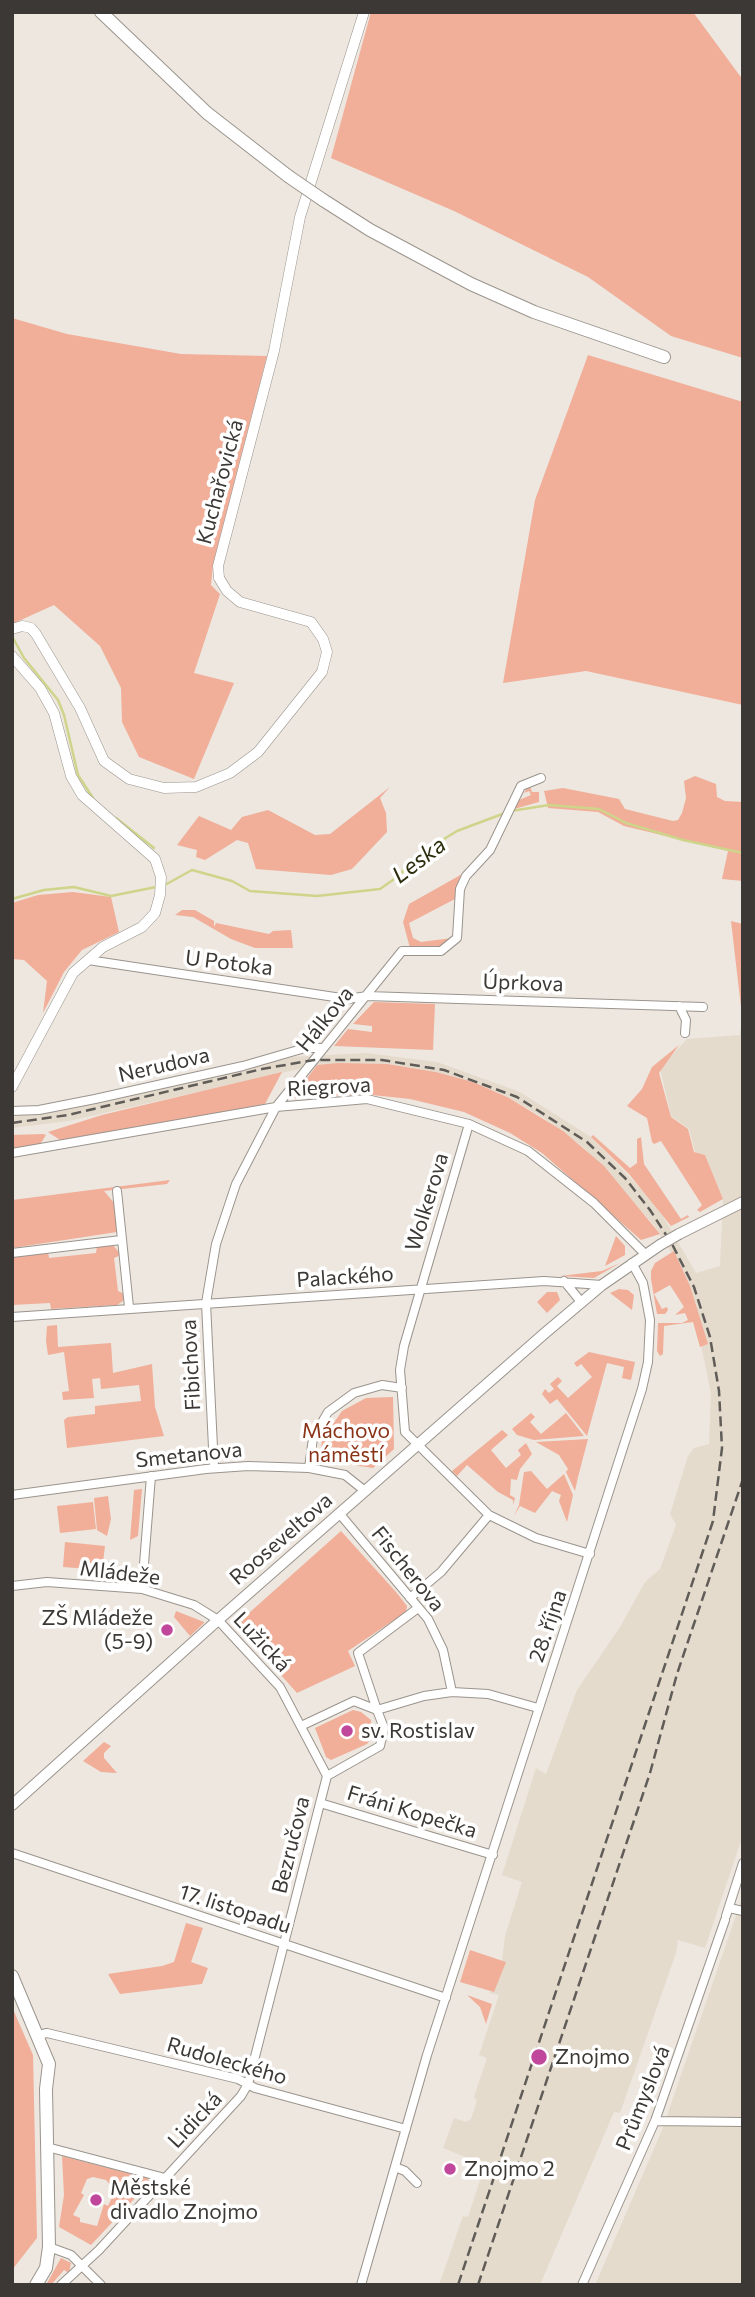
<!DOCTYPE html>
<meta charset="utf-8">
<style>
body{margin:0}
#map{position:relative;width:755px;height:2297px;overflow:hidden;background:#ede7df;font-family:Commissioner,sans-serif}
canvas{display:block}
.frame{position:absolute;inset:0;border:14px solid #3b3835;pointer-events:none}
</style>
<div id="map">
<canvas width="755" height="2297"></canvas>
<div class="frame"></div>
</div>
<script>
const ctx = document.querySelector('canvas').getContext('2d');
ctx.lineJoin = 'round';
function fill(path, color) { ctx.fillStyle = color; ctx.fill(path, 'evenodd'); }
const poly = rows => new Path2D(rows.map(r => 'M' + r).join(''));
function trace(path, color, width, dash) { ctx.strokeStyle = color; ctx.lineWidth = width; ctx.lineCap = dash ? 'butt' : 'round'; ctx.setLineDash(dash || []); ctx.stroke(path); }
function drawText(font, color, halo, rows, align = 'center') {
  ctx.font = font + ' Commissioner,sans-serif'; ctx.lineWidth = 7; ctx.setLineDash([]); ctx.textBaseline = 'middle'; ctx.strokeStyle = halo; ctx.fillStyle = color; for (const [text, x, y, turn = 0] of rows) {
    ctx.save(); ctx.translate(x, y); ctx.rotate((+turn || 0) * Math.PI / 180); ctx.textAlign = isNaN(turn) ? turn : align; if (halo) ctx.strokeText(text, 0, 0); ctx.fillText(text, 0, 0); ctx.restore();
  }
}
const built = poly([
 [743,1008,743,1835,705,1948,678,1940,676,1953,620,2113,614,2112,540,2285,439,2285,463,2216,468,2217,485,2165,443,2148,454,2118,466,2122,471,2119,477,2101,474,2097,487,2058,479,2055,499,1995,490,1993,502,1961,505,1936,522,1882,502,1875,536,1768,546,1774,577,1690,620,1627,645,1582,660,1569,676,1525,670,1514,688,1456,694,1448,709,1444,711,1394,692,1300,672,1254,654,1225,583,1147,544,1118,509,1098,473,1082,436,1072,387,1064,317,1065,69,1121,12,1128,12,1117,67,1109,292,1057,366,1053,437,1062,520,1092,591,1137,647,1195,664,1218,696,1273,720,1266,723,1199,705,1155,695,1152,689,1129,671,1116,660,1068,687,1039,740,1035],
 [743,1895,743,2285,595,2285,662,2130]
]);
const green = poly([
 [371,12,693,12,743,80,743,358,671,336,588,277,454,211,331,158],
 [12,318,67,334,181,354,267,356,213,565,211,585,220,594,194,673,234,683,194,779,139,757,122,722,121,688,100,646,54,605,12,624],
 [588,355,743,402,743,705,586,671,503,683,535,500],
 [695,776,716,784,717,797,725,801,743,802,743,881,722,879,728,851,624,826,598,812,548,808,544,791,563,788,619,799,625,809,673,821,678,820,682,813,686,798,684,781],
 [529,784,532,792,539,792,539,802,514,809,519,800,531,795,529,791,524,793],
 [390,787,380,798,386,813,387,832,352,869,331,875,256,869,248,843,237,840,205,860,196,857,197,850,177,845,199,816,231,830,242,817,268,810,315,835,330,834],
 [464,873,455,899,409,923,413,938,421,942,452,938,443,948,410,948,403,922,409,904],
 [73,892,111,897,119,932,82,950,64,972,43,1013,47,981,24,960,12,959,12,903,38,895],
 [182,910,195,910,214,921,214,927,216,923,269,934,273,931,291,930,293,948,255,948,231,939,193,917,175,915],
 [731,921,743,924,741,1007],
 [374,1002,435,1004,433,1050,334,1046,348,1029,372,1032,372,1026,353,1024],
 [679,1045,659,1073,671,1117,688,1129,694,1152,705,1155,723,1199,700,1212,697,1210,702,1205,661,1141,654,1144,652,1142,647,1118,627,1106,642,1089,652,1067],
 [338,1063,387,1064,436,1072,473,1082,509,1098,563,1131,604,1166,660,1234,641,1240,542,1153,510,1133,464,1112,410,1099,363,1094,292,1098,317,1065],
 [282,1072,265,1104,63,1142,48,1132,102,1115],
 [12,1135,43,1134,46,1135,39,1146,12,1150],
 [593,1135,630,1168,637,1163,637,1139,641,1137,644,1164,681,1219,688,1215,689,1217,671,1226,629,1174,591,1137],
 [170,1180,167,1184,104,1191,115,1204,117,1232,12,1248,12,1200],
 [616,1236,625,1246,625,1255,605,1266],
 [113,1245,121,1255,114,1258,118,1291,125,1294,123,1301,117,1305,51,1309,50,1303,12,1305,14,1255,48,1252,49,1258,96,1253,97,1246],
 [674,1251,690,1286,708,1344,700,1347,693,1322,664,1326,663,1354,660,1356,657,1351,658,1323,682,1323,688,1320,685,1313,675,1315,684,1307,670,1285,654,1294,662,1309,667,1307,668,1310,665,1314,657,1314,651,1279,651,1271,655,1263],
 [620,1263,594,1278,560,1276,602,1271],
 [619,1289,628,1290,634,1295,632,1310,610,1293],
 [547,1292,557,1292,560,1300,547,1313,537,1302],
 [57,1325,58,1347,111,1343,113,1373,152,1364,155,1407,164,1436,67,1448,64,1420,68,1417,95,1414,95,1406,141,1401,139,1385,101,1389,100,1378,92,1379,94,1398,63,1400,62,1392,69,1391,64,1352,48,1355,46,1341,47,1326],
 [589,1352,635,1362,631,1380,622,1378,624,1367,607,1363,587,1436,557,1399,550,1404,542,1394,545,1389,549,1393,554,1389,550,1384,558,1377,562,1381,557,1386,568,1398,592,1377,581,1364,577,1367,574,1363],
 [393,1397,394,1449,373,1468,320,1460,322,1440,342,1411,366,1398],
 [531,1413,535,1417,530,1422,541,1434,566,1413,584,1436,534,1440,517,1435,512,1429],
 [502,1430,508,1435,491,1450,506,1468,521,1455,518,1450,526,1443,532,1454,520,1469,517,1480,511,1479,510,1495,515,1498,513,1505,513,1500,498,1492,467,1465,457,1476,452,1471],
 [588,1439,578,1477,575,1491,566,1472,568,1469,559,1455,536,1442],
 [531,1471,547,1489,564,1474,573,1495,567,1522,559,1501,561,1495,552,1491,535,1513,520,1506,514,1516,519,1505,524,1472],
 [142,1489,138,1536,130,1540,134,1490],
 [108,1496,111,1519,107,1536,97,1530,94,1498],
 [93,1502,96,1529,60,1533,57,1506],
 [341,1531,396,1592,407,1606,406,1612,348,1651,355,1666,297,1693,240,1629,240,1621],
 [65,1542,105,1546,102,1570,63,1567],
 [176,1611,204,1622,204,1623,190,1636,174,1617],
 [353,1710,361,1712,371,1720,372,1737,367,1744,331,1760,326,1757,315,1728],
 [104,1742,111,1746,104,1753,104,1758,117,1773,101,1772,83,1761],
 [186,1923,203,1928,191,1962,208,1968,202,1984,120,1994,108,1974,162,1966,174,1962],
 [470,1950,506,1962,494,1992,460,1982],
 [467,1995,492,2004,486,2024,480,2007],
 [12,2007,33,2055,37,2238,12,2270],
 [62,2156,147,2178,150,2182,91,2245,59,2227,64,2195],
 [93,2177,106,2180,115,2191,108,2206,104,2204,97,2226,80,2222,80,2218,73,2215,84,2195,81,2193,87,2179],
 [61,2258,71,2263,69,2273,64,2270,51,2285,46,2285]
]);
const stream = poly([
 [13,638,24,658,58,700,64,715,78,775,93,798],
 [511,811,549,805,599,809,626,823,683,840,743,853],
 [116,818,154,848],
 [163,886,192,870,232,881,250,891,317,896,380,889,400,875,413,858,457,831,505,813],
 [12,899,44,890,74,887,111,896,156,887]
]);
const minor = poly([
 [88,960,348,999,367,996,703,1007],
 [679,1006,686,1020,685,1033],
 [12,1111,39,1110,95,1099,243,1066,305,1048,323,1048],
 [469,1124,404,1346,400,1370,405,1432,489,1515,536,1538,590,1554],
 [12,1153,276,1107,367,1099,469,1124,528,1151,594,1203,645,1254],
 [117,1191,129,1307],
 [12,1253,121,1240],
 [564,1281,582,1303],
 [12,1317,544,1281,602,1285],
 [214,1468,206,1303,216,1244,236,1184,276,1107,402,951,441,951,457,938,460,889,466,876,490,850,521,786,541,778],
 [309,1468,313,1438,328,1412,354,1393,382,1385,402,1388],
 [12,1495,206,1469,248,1466,309,1468,345,1475,365,1491],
 [339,1513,428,1619,443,1650,452,1692],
 [12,1586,47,1582,142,1589,194,1605,218,1620,280,1687,327,1776],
 [142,1589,151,1476],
 [410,1598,441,1572,489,1515],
 [418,1608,358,1653,377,1710,424,1696,452,1692,488,1694,538,1708],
 [301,1726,354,1701,377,1710,384,1728,380,1746,327,1776],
 [320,1803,493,1855],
 [12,1853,446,1998],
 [729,1908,743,1911],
 [726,1916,743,1863],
 [38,2035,47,2033,238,2079,255,2088,406,2129],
 [655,2121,743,2122],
 [47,2147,165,2178],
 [395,2167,405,2171,417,2183],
 [49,2247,71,2255,101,2285],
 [61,2285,99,2250,241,2096,248,2084,327,1776],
 [361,2285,427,2055,642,1389,648,1362,650,1320,643,1283,632,1263],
 [582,2285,655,2121,725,1920]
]);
const tertiary = poly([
 [12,629,22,626,31,628,36,634,80,708,104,761,129,779,164,788,196,787,230,773,258,752,322,672,327,652,323,639,311,622,240,602,227,591,219,578,218,566,274,351,300,217,364,12],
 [12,656,40,688,54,713,71,776,82,795,155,859,161,877,160,895,155,913,142,927,103,947,73,973,12,1087]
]);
const secondary = poly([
 [679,1234,743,1202],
 [12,1805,218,1620,545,1333,602,1285,660,1245]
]);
const primary = poly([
 [101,12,207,113,288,176],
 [323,200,370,230,471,284,534,312,664,357],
 [12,1976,49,2064,46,2089,49,2247,46,2268,36,2285]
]);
const rail = poly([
 [12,1123,68,1115,262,1069,314,1060,382,1060,444,1070,517,1097,587,1142,625,1178,650,1210,672,1244,694,1287,710,1337,719,1391,722,1448,713,1521,458,2285],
 [478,2285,650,1773,677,1674,743,1479]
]);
const secondaryBridge = poly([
 [660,1245,679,1234]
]);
const primaryBridge = poly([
 [288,176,323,200]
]);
const markers = [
 [167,1630,7,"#c0479b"],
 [347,1731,7,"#c0479b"],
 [539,2057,9,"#c0479b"],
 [450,2169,7,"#c0479b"],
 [96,2200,7,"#c0479b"]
];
const streetNames = [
 ["Kuchařovická",220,482,-75],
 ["U Potoka",229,963,7],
 ["Úprkova",523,983,2],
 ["Hálkova",325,1019,-51],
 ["Nerudova",164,1065,-13],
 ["Riegrova",329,1087,-3],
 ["Wolkerova",427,1202,-73],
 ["Palackého",345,1277,-4],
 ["Fibichova",191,1365,-93],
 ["Smetanova",189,1455,-6],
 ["Rooseveltova",281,1539,-41],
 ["Fischerova",408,1569,51],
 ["Mládeže",120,1573,7],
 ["28. října",548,1626,-71],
 ["Lužická",262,1642,47],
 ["Fráni Kopečka",412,1812,17],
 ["Bezručova",291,1845,-76],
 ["17. listopadu",235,1909,18],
 ["Rudoleckého",227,2061,16],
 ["Průmyslová",643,2098,-68],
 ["Lidická",195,2120,-47]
];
const parkNames = [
 ["Máchovo",346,1431],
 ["náměstí",346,1455]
];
const poiNames = [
 ["ZŠ Mládeže",153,1618,"right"],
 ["(5-9)",153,1642,"right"],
 ["sv. Rostislav",361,1731],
 ["Znojmo",555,2057],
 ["Znojmo 2",464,2169],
 ["Městské",110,2188],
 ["divadlo Znojmo",110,2212]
];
const waterNames = [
 ["Leska",419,860,-37]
];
fill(built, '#e5dbcd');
fill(green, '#f1ae99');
trace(stream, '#ced48a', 2.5);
trace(minor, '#9a948d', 10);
trace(tertiary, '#9a948d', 11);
trace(secondary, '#9a948d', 12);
trace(primary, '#9a948d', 14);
trace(minor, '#fff', 8);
trace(tertiary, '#fff', 10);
trace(secondary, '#fff', 10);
trace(primary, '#fff', 12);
trace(rail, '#605c58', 2.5, [10, 5]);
trace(secondaryBridge, '#9a948d', 12, []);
trace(primaryBridge, '#9a948d', 14, []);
trace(secondaryBridge, '#fff', 10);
trace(primaryBridge, '#fff', 12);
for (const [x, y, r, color] of markers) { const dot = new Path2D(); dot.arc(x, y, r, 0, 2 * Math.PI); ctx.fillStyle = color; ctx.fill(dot); trace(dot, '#fff', 2.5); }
drawText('21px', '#3b3835', '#fff', streetNames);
drawText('21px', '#893216', '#fff', parkNames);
drawText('21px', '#3b3835', '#fff', poiNames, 'left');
drawText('italic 23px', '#2c2e0d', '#fff', waterNames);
</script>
